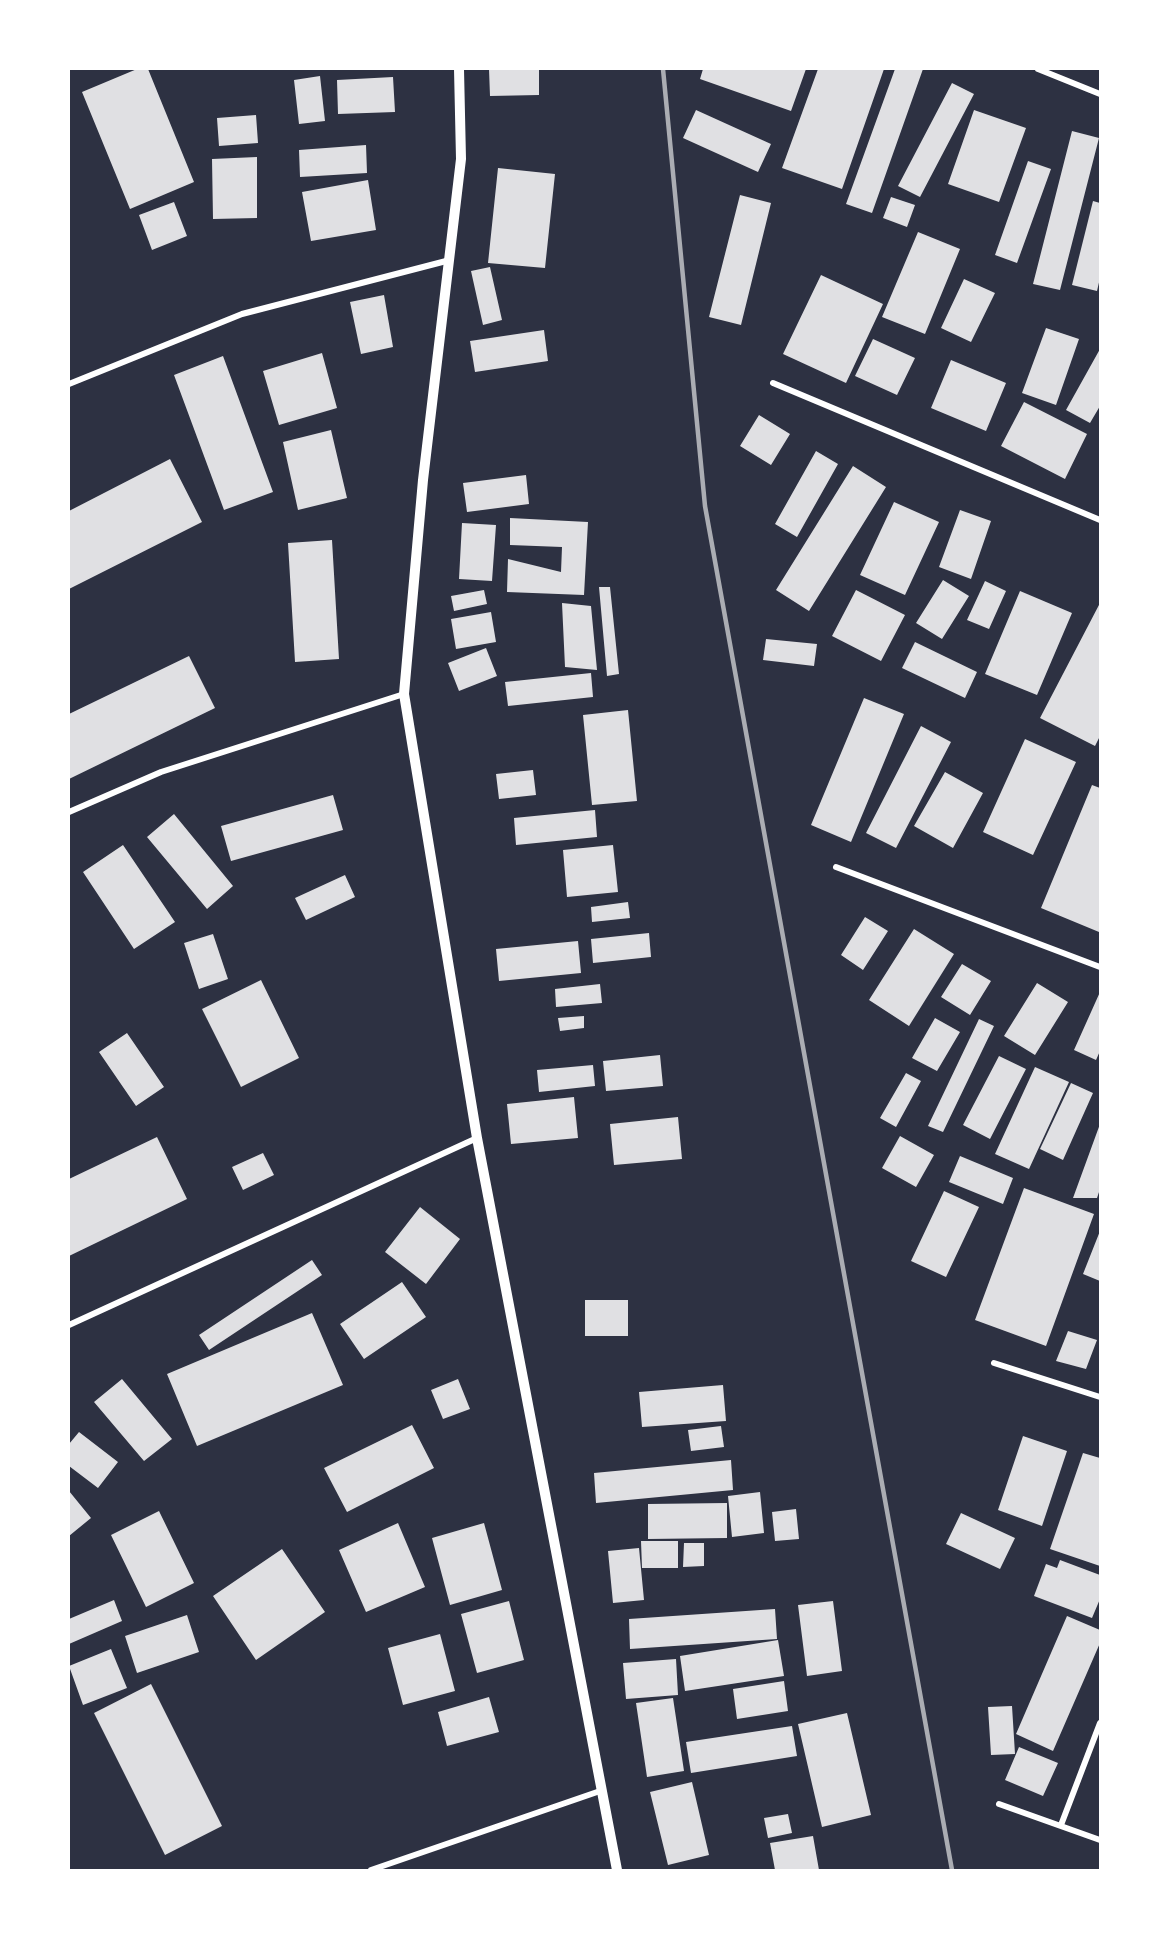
<!DOCTYPE html>
<style>
body{margin:0}
#map{position:relative;width:1169px;height:1939px;overflow:hidden;background:#2d3142;font-family:Mulish,sans-serif}
canvas{display:block}
.frame{position:absolute;inset:0;border:70px solid #fff;pointer-events:none}
</style>
<div id="map">
<canvas width="1169" height="1939"></canvas>
<div class="frame"></div>
</div>
<script>
const ctx = document.querySelector('canvas').getContext('2d');
ctx.lineJoin = 'round';
function fill(path, color) { ctx.fillStyle = color; ctx.fill(path, 'evenodd'); }
const poly = rows => new Path2D(rows.map(r => 'M' + r).join(''));
function trace(path, color, width, dash) { ctx.strokeStyle = color; ctx.lineWidth = width; ctx.lineCap = dash ? 'butt' : 'round'; ctx.setLineDash(dash || []); ctx.stroke(path); }
const building = poly([
 [137,69,148,69,194,182,130,209,82,92],
 [489,69,539,69,539,95,490,96],
 [703,69,806,69,791,111,700,79],
 [818,69,884,69,842,189,782,168],
 [895,69,923,69,872,213,846,204],
 [320,76,325,121,299,124,294,80],
 [393,77,395,112,338,114,337,80],
 [952,83,974,94,920,197,898,186],
 [696,110,771,144,758,172,683,138],
 [974,110,1026,128,999,202,948,184],
 [256,115,258,143,219,146,217,118],
 [1072,131,1099,138,1060,290,1033,284],
 [366,145,367,173,300,177,299,150],
 [257,157,257,218,213,219,212,159],
 [1028,161,1051,169,1017,263,995,255],
 [498,168,555,174,545,268,488,263],
 [368,180,376,230,311,241,302,192],
 [740,195,771,203,741,325,709,317],
 [891,197,915,205,907,227,883,218],
 [1093,201,1100,203,1100,278,1097,291,1072,285],
 [174,202,187,236,152,250,139,215],
 [918,232,960,249,925,334,882,317],
 [490,267,502,320,483,325,471,271],
 [821,275,883,304,846,383,783,354],
 [964,279,995,293,971,342,941,328],
 [384,295,393,347,361,354,350,302],
 [1046,328,1079,339,1056,405,1022,393],
 [544,330,548,361,475,372,470,341],
 [873,339,915,358,897,395,855,376],
 [1100,349,1100,406,1090,423,1066,410],
 [322,353,337,408,279,425,263,371],
 [223,356,273,492,224,510,174,375],
 [951,360,1006,383,986,431,931,408],
 [1024,402,1087,434,1065,479,1001,446],
 [759,415,790,434,771,465,740,446],
 [331,430,347,498,298,510,283,442],
 [816,451,838,464,797,537,775,524],
 [170,459,202,522,69,589,69,511],
 [853,466,886,487,809,611,776,590],
 [526,475,529,504,467,512,463,483],
 [894,502,939,522,905,595,860,575],
 [960,510,991,521,971,579,939,567],
 [510,518,588,522,584,595,507,592,508,559,561,572,562,547,510,545],
 [462,523,496,525,492,581,459,579],
 [332,540,339,659,295,662,288,543],
 [943,580,969,596,942,639,916,623],
 [985,581,1006,591,989,629,967,620],
 [599,587,610,587,619,674,607,676],
 [484,590,487,604,454,611,451,596],
 [856,590,905,615,881,661,832,636],
 [1020,591,1072,613,1037,695,985,674],
 [562,603,591,606,597,670,565,667],
 [1100,603,1100,736,1095,746,1040,718],
 [491,612,496,642,456,649,451,619],
 [766,639,817,644,814,666,763,660],
 [915,642,977,672,965,698,902,668],
 [486,648,497,676,459,691,448,663],
 [189,656,215,708,69,779,69,714],
 [591,673,593,697,508,706,505,682],
 [864,698,904,714,851,842,811,825],
 [628,710,637,801,592,805,583,715],
 [921,726,951,742,896,848,866,833],
 [1025,739,1076,762,1033,855,983,832],
 [533,770,536,795,499,799,496,774],
 [945,772,983,793,953,848,914,826],
 [1092,785,1100,788,1099,932,1041,908],
 [333,795,343,830,231,861,221,826],
 [595,810,597,837,516,845,514,818],
 [174,814,233,886,207,909,147,837],
 [123,845,175,922,134,949,83,872],
 [613,845,618,892,567,897,563,850],
 [345,875,355,897,306,920,295,898],
 [628,902,630,918,592,922,591,907],
 [865,917,888,931,863,970,841,955],
 [914,929,954,954,909,1026,869,1000],
 [649,933,651,957,593,963,591,939],
 [213,934,228,979,199,989,184,943],
 [578,941,581,973,499,981,496,949],
 [962,964,991,981,970,1015,941,997],
 [261,980,299,1058,241,1087,202,1009],
 [1037,983,1068,1002,1035,1055,1004,1036],
 [600,984,602,1003,556,1007,555,989],
 [1100,992,1100,1051,1096,1060,1074,1050],
 [584,1016,584,1028,560,1031,558,1018],
 [935,1018,960,1032,937,1071,912,1058],
 [979,1019,994,1026,943,1132,928,1126],
 [127,1033,164,1087,136,1106,99,1052],
 [660,1055,663,1086,606,1091,603,1061],
 [999,1056,1026,1069,990,1139,963,1125],
 [593,1065,595,1086,539,1092,537,1070],
 [1035,1067,1069,1082,1029,1169,995,1154],
 [906,1073,921,1081,896,1127,880,1118],
 [1071,1083,1093,1093,1063,1160,1040,1149],
 [574,1097,578,1138,511,1144,507,1104],
 [678,1117,682,1159,614,1165,610,1124],
 [1100,1124,1100,1189,1097,1198,1073,1198],
 [900,1136,934,1155,916,1187,882,1168],
 [157,1137,187,1199,69,1256,69,1179],
 [263,1153,274,1175,243,1190,232,1167],
 [960,1156,1013,1178,1003,1204,949,1182],
 [1024,1188,1094,1214,1046,1346,975,1320],
 [944,1191,979,1207,946,1277,911,1261],
 [420,1207,460,1239,426,1284,385,1252],
 [1100,1231,1100,1281,1083,1274],
 [312,1260,322,1275,209,1350,199,1335],
 [402,1282,426,1317,364,1359,340,1324],
 [585,1300,628,1300,628,1336,585,1336],
 [312,1313,343,1385,197,1446,167,1374],
 [1068,1331,1097,1340,1086,1369,1056,1361],
 [122,1379,172,1439,144,1461,94,1402],
 [458,1379,470,1409,443,1419,431,1390],
 [723,1385,726,1421,642,1427,639,1392],
 [412,1425,434,1468,347,1512,324,1468],
 [721,1426,724,1447,691,1451,688,1430],
 [79,1432,118,1462,98,1488,69,1466,69,1444],
 [1023,1436,1067,1451,1042,1526,998,1510],
 [1083,1453,1100,1458,1100,1566,1050,1549],
 [731,1460,733,1490,596,1503,594,1473],
 [69,1491,91,1518,69,1536],
 [760,1492,764,1533,732,1537,728,1496],
 [727,1503,727,1538,648,1539,648,1504],
 [796,1509,799,1539,775,1541,772,1512],
 [159,1511,194,1583,146,1607,111,1535],
 [961,1513,1015,1538,1000,1569,946,1544],
 [398,1523,425,1587,366,1612,339,1550],
 [484,1523,502,1590,450,1605,432,1538],
 [641,1541,678,1541,678,1568,642,1568],
 [684,1543,704,1543,704,1566,683,1567],
 [639,1548,644,1600,613,1603,608,1551],
 [282,1549,325,1612,256,1660,213,1596],
 [1060,1560,1100,1575,1100,1599,1092,1618,1034,1596,1046,1564,1057,1568],
 [114,1600,122,1621,69,1644,69,1619],
 [509,1601,524,1660,477,1673,461,1614],
 [833,1601,842,1671,807,1676,798,1605],
 [775,1609,777,1639,630,1649,629,1619],
 [187,1615,199,1652,137,1673,125,1636],
 [1067,1616,1100,1630,1100,1643,1053,1751,1016,1734],
 [440,1634,455,1691,403,1705,388,1648],
 [778,1640,784,1676,685,1691,680,1656],
 [111,1649,127,1688,83,1705,69,1666],
 [676,1659,678,1695,626,1699,623,1663],
 [784,1681,788,1711,737,1719,733,1689],
 [151,1684,222,1826,165,1855,94,1713],
 [489,1697,499,1732,447,1746,438,1712],
 [673,1698,684,1771,647,1777,636,1703],
 [1012,1706,1015,1754,991,1755,988,1707],
 [847,1713,871,1815,822,1827,798,1724],
 [792,1726,797,1756,691,1773,686,1742],
 [1019,1747,1058,1763,1043,1796,1005,1780],
 [692,1782,709,1855,668,1865,650,1792],
 [788,1814,792,1833,768,1838,764,1818],
 [813,1836,819,1870,775,1870,770,1843]
]);
const minor = poly([
 [1038,69,1100,94],
 [773,383,1100,520],
 [69,384,242,314,450,260],
 [69,812,161,772,404,694],
 [836,867,1100,967],
 [69,1325,477,1138],
 [994,1363,1100,1397],
 [999,1804,1100,1840],
 [1061,1825,1100,1723],
 [371,1870,603,1790]
]);
const tertiary = poly([
 [459,69,461,159,423,480,404,694,477,1138,617,1870]
]);
const rail = poly([
 [663,69,705,506,952,1870]
]);
fill(building, '#e0e0e3');
trace(minor, '#fff', 6);
trace(tertiary, '#fff', 10);
trace(rail, '#abadb3', 4.5);
</script>
